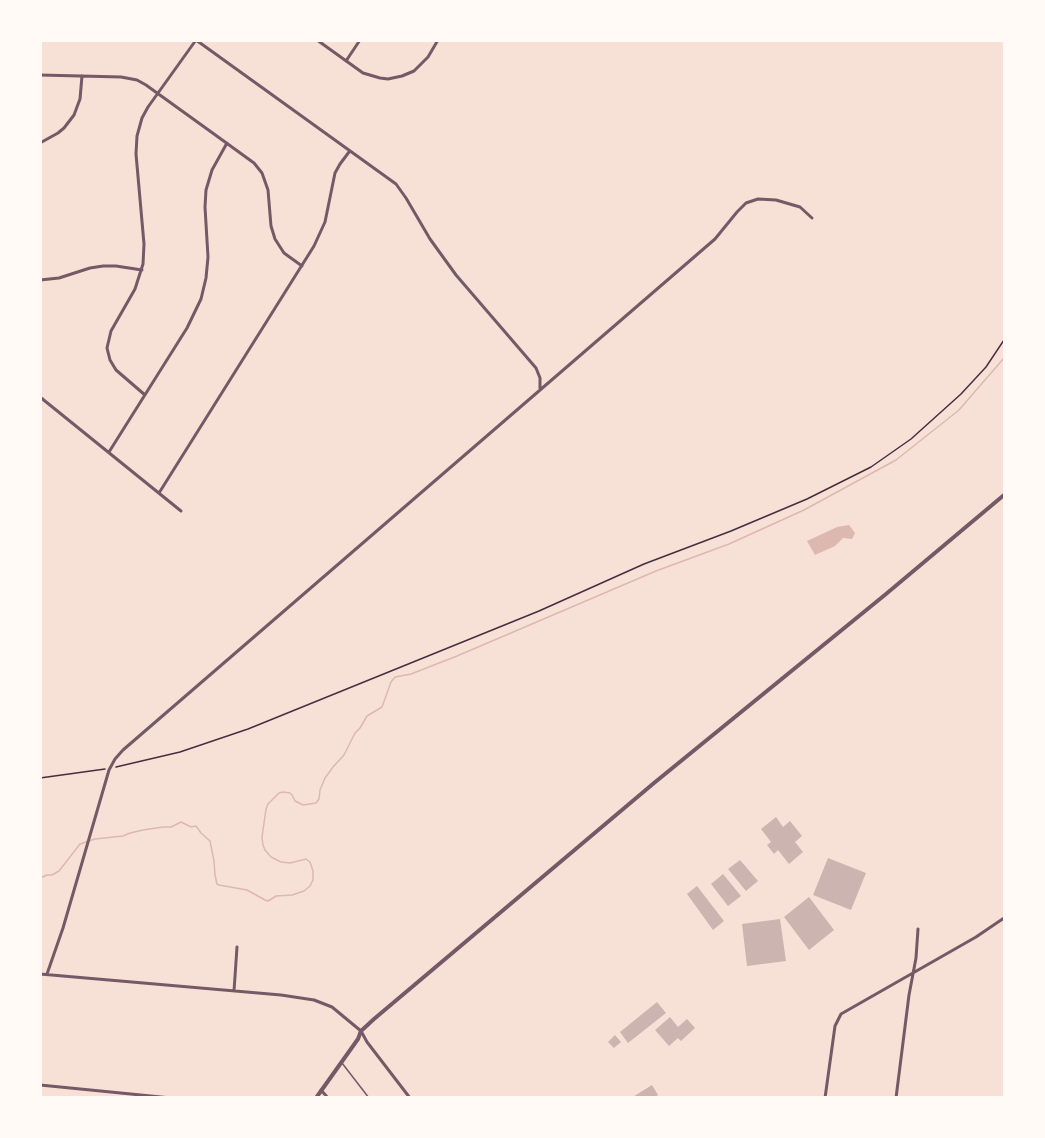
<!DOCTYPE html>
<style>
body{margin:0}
#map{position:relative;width:1045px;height:1138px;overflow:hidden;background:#f7e1d7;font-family:Figtree,sans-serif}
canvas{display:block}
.frame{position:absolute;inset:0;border:42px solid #fffaf5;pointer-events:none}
</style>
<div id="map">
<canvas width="1045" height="1138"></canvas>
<div class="frame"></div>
</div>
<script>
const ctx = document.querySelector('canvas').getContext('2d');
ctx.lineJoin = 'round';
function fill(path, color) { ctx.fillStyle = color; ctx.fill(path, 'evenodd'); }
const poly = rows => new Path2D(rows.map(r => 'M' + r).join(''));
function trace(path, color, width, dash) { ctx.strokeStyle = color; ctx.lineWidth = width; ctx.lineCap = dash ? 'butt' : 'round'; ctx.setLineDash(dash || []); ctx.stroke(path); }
const water = poly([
 [849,525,855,533,852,539,843,538,835,546,815,555,807,541,837,527]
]);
const stream = poly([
 [40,878,47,875,52,875,59,871,80,844,95,839,123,836,130,833,143,830,163,827,171,827,181,822,191,827,196,826,201,833,210,841,214,861,215,875,217,884,219,885,247,890,265,900,268,901,276,896,292,895,304,891,310,886,313,880,313,871,310,862,306,859,290,863,281,862,271,857,265,850,263,845,262,837,266,809,268,804,279,793,283,792,290,793,292,795,295,801,303,805,316,803,319,799,320,790,325,778,333,767,344,755,355,733,360,728,367,716,382,707,391,682,395,677,411,674,457,656,656,571,729,544,804,510,896,460,959,410,1004,358]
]);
const building = poly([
 [776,817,783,827,790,821,802,836,795,842,803,852,789,864,778,850,774,854,767,845,771,842,761,829],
 [828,858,866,873,851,910,813,895],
 [740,860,758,881,746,891,728,869],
 [723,874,741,896,728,906,711,884],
 [697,886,724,921,713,930,687,894],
 [809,897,834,930,809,950,784,917],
 [780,919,786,961,747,966,742,924],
 [657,1002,666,1013,628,1043,620,1032],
 [670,1017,678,1027,687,1019,695,1028,681,1041,678,1038,669,1046,655,1030],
 [615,1035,621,1042,614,1048,608,1042],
 [652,1085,658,1095,654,1098,631,1098]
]);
const path = poly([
 [116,767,180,752,248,729,539,611,644,564,731,531,807,499,871,467,911,439,961,394,986,367,1004,340],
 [40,778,105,769]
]);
const service = poly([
 [342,1063,369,1098]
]);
const minor = poly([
 [196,40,396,184,406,198,430,239,456,275,536,368,540,378,540,388],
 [317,40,363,73,380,78,388,79,402,76,414,71,428,57,438,40],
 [346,61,360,40],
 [40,75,121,77,137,80,146,85,214,134,254,163,262,173,268,190,271,226,275,239,284,253,302,266],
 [40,143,58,133,64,128,74,115,80,99,82,76],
 [40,280,59,278,90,268,103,266,116,266,142,270],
 [145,395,116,370,110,360,107,348,111,331,135,289,143,264,144,244,136,154,137,136,142,118,148,107,196,40],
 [40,397,181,511],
 [109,452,187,328,201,299,206,278,208,257,205,207,206,190,212,170,227,143],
 [159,493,314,246,325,222,335,173,340,164,349,152],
 [40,974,281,995,314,1000,332,1007,361,1031,367,1042,410,1098],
 [47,974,63,928,109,770,115,759,123,750,715,239,737,212,746,203,758,199,776,200,800,207,812,218],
 [234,991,237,947],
 [40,1085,171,1098],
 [321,1090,328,1098],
 [825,1098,835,1026,841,1014,976,937,1004,918],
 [896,1098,909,995,916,958,918,929]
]);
const tertiary = poly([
 [316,1098,358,1039,361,1031,374,1019,654,783,886,594,1004,495]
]);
fill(water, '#dcb8b0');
trace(stream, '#dcb8b0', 1.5);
fill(building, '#ccb4b1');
trace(path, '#4a2c40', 1.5);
trace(service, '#755966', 1.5);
trace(minor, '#755966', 3);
trace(tertiary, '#755966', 4);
</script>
